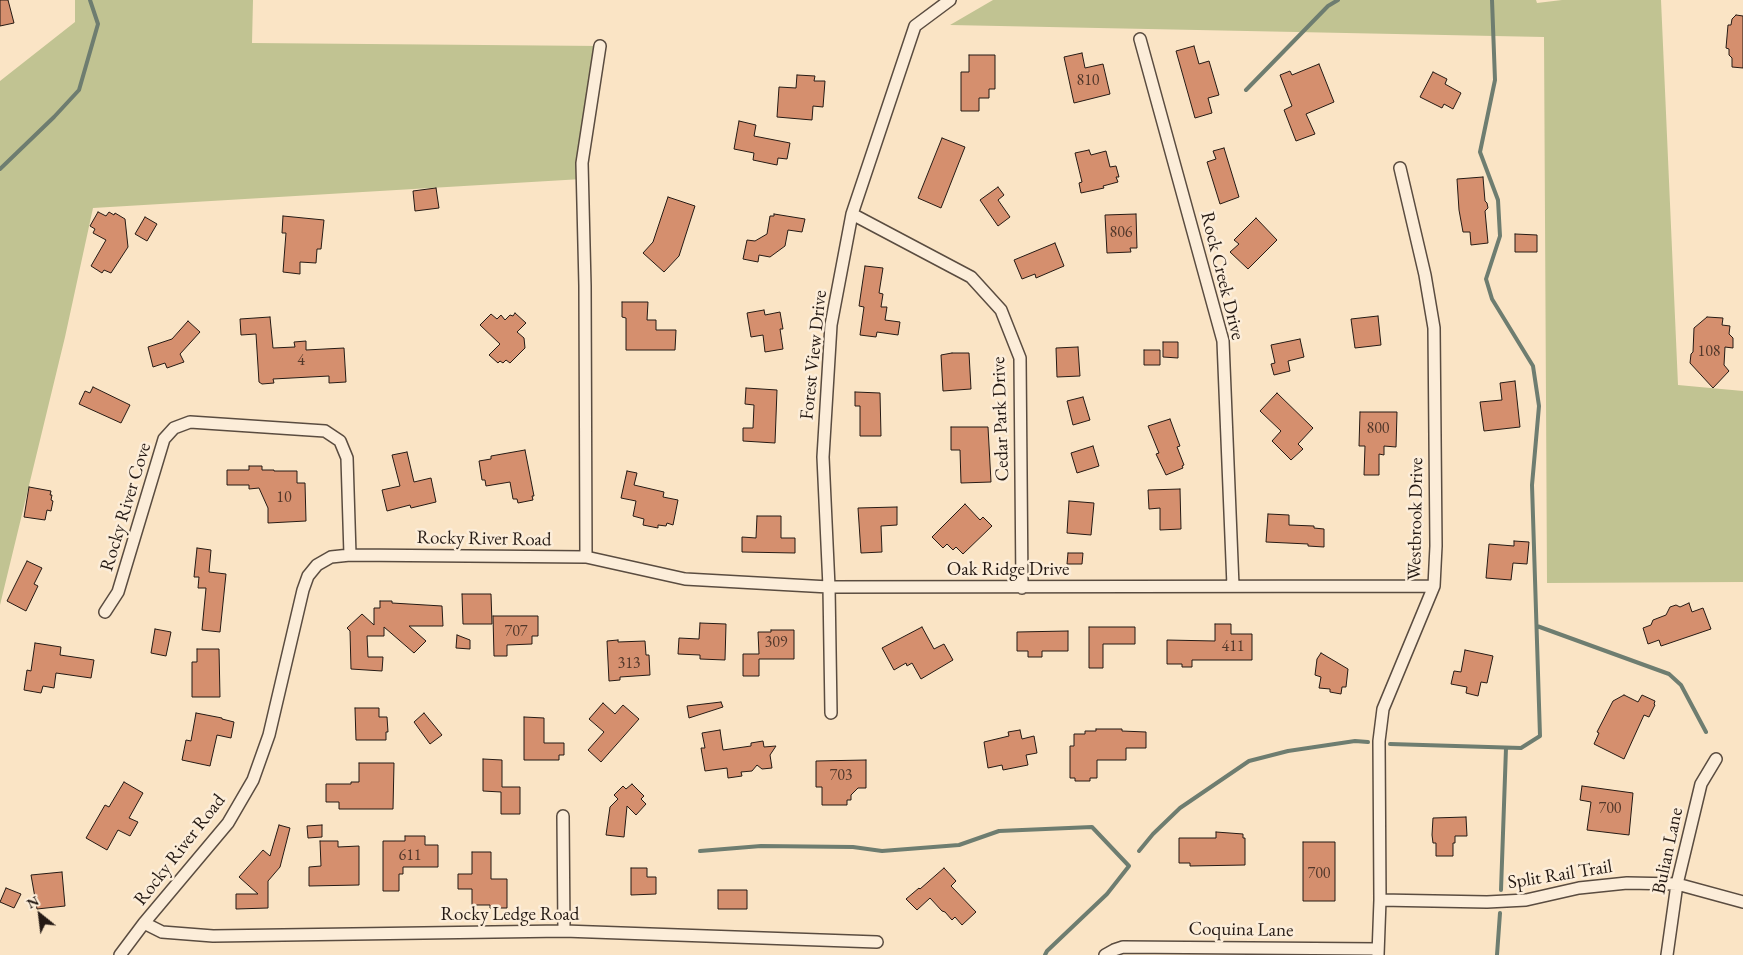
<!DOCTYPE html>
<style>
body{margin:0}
#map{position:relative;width:1743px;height:955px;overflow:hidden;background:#fae4c5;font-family:"EB Garamond",serif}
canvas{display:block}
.north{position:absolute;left:15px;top:890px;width:50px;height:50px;-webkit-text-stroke:4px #fcedd9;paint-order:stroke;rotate:331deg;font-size:14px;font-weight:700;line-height:20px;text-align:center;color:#251a14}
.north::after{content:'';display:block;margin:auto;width:18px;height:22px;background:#251a14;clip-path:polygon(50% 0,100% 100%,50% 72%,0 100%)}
</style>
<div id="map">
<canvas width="1743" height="955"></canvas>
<div class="north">N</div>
</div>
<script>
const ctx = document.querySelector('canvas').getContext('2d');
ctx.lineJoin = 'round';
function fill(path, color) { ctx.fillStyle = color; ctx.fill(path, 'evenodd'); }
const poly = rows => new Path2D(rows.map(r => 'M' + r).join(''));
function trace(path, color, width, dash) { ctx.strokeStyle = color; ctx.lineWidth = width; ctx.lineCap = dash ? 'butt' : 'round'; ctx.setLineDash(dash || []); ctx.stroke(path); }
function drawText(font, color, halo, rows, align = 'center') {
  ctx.font = font + ' "EB Garamond",serif'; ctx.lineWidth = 5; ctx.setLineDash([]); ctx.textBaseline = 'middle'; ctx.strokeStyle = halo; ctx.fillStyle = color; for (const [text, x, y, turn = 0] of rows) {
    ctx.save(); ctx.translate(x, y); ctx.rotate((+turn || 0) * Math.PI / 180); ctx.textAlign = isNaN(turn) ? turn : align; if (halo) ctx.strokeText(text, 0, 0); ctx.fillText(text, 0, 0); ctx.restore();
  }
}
const green = poly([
 [75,0,253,0,252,43,600,46,582,179,93,208,65,337,0,605,0,81,75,22],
 [993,0,1536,0,1537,3,1562,0,1661,0,1678,385,1743,391,1743,582,1547,583,1544,37,950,25]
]);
const stream = poly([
 [1246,90,1328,6,1338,0],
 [0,169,54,117,79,90,98,24,90,0],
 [1537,626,1669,674,1681,685,1706,732],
 [1390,744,1521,748,1540,736,1532,485,1539,406,1533,366,1492,299,1486,279,1500,236,1498,200,1480,152,1495,80,1492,0],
 [700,851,761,846,853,847,882,851,959,845,999,831,1092,827,1129,866,1107,894,1047,951,1045,955],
 [1139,851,1153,834,1180,808,1249,761,1288,751,1355,741,1368,742],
 [1501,890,1506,748],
 [1497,955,1500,913]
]);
const building = poly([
 [0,0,8,0,14,23,0,26,0,0],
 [1736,15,1743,16,1743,68,1732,67,1732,58,1729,55,1729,49,1726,48,1728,25,1731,25,1732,19,1736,15],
 [1194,46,1199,64,1209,61,1219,95,1208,98,1212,113,1195,118,1176,51,1194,46],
 [1082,53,1085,68,1103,64,1110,94,1074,103,1064,57,1082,53],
 [969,55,995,55,995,89,989,89,989,98,979,98,979,111,961,111,961,72,969,72,969,55],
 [1319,64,1334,102,1306,114,1315,134,1296,141,1284,110,1292,106,1280,75,1290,71,1292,75,1319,64],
 [1433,72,1447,79,1445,84,1461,93,1453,109,1444,104,1442,108,1420,97,1433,72],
 [797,75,815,76,814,81,825,81,823,107,813,106,812,120,777,117,779,87,796,88,797,75],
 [739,121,756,125,754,136,790,143,787,159,778,158,777,165,753,160,754,153,734,149,739,121],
 [942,138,965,147,941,208,918,198,942,138],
 [1224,148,1239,197,1220,204,1207,162,1216,159,1213,151,1224,148],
 [1089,150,1091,155,1106,151,1110,167,1116,166,1119,177,1116,177,1118,182,1103,186,1104,188,1081,193,1079,183,1082,182,1075,153,1089,150],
 [1483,177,1485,201,1487,203,1488,208,1485,211,1488,243,1471,245,1470,232,1463,232,1459,210,1457,179,1483,177],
 [998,187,1004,195,998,200,1010,217,998,226,980,200,998,187],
 [436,188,439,208,415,211,413,191,436,188],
 [668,197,695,206,679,256,664,272,643,253,653,242,668,197],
 [98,212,106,216,109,212,114,215,115,213,125,219,128,247,111,273,104,270,102,273,91,266,106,240,93,233,95,229,90,226,98,212],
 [774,214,805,219,802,232,788,230,785,246,770,257,759,255,758,262,743,259,747,240,755,241,767,234,770,216,774,216,774,214],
 [1136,214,1137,248,1130,248,1131,252,1107,253,1105,215,1136,214],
 [283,216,324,220,321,249,317,249,316,263,300,262,300,274,283,272,286,233,282,233,283,216],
 [145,217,157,224,147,241,135,234,145,217],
 [1256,218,1277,240,1248,269,1230,252,1239,244,1234,240,1256,218],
 [1515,234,1537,235,1537,252,1515,252,1515,234],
 [1055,243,1064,266,1036,278,1035,274,1022,279,1014,260,1055,243],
 [865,266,883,268,879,293,883,294,881,307,887,307,885,320,900,322,898,335,877,332,876,337,860,335,864,307,859,306,865,266],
 [622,302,648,302,647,320,656,320,656,330,676,330,675,350,626,350,626,318,622,317,622,302],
 [764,310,765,315,780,312,783,329,780,329,783,349,765,352,763,335,751,337,747,313,764,310],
 [515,313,526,323,517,332,524,338,525,348,510,363,506,360,503,363,500,361,498,363,489,355,500,344,480,325,491,314,497,319,501,315,505,320,510,315,513,316,515,313],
 [1378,316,1381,345,1355,348,1351,319,1378,316],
 [270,317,273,348,295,347,294,342,306,341,306,350,344,348,346,382,329,383,329,376,273,379,274,383,262,384,259,382,256,334,241,335,240,319,270,317],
 [1707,317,1723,318,1722,325,1730,326,1729,334,1733,338,1733,348,1725,347,1724,365,1729,371,1713,388,1690,363,1691,354,1693,352,1694,328,1707,317],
 [188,321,200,332,180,354,184,362,167,368,165,363,153,367,148,347,172,339,188,321],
 [1300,339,1304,357,1288,361,1290,371,1274,375,1271,364,1275,363,1271,345,1300,339],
 [1163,342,1178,342,1178,358,1163,357,1163,342],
 [1078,347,1080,376,1057,377,1056,348,1078,347],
 [1144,350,1160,350,1160,365,1144,365,1144,350],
 [952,353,969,353,971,389,943,391,941,355,952,353],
 [1515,381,1520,427,1484,431,1480,402,1502,400,1500,383,1515,381],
 [93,387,130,405,121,423,79,404,85,391,90,393,93,387],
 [746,388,777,390,775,443,743,441,743,428,753,428,754,405,745,404,746,388],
 [855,392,880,393,881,436,860,436,860,406,855,406,855,392],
 [1277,393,1313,428,1298,444,1303,449,1291,460,1272,441,1281,431,1260,411,1277,393],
 [1083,397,1090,420,1073,425,1067,401,1083,397],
 [1360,412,1397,412,1396,447,1384,446,1384,455,1379,454,1379,475,1364,475,1365,446,1359,446,1360,412],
 [1170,419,1180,446,1177,447,1184,465,1182,466,1183,468,1166,475,1156,454,1159,453,1148,426,1170,419],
 [951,427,988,427,991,482,961,483,960,450,951,450,951,427],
 [1093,446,1099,466,1077,473,1071,453,1093,446],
 [525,450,534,496,532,496,533,500,518,503,517,499,513,499,510,482,486,486,485,480,482,480,479,461,491,459,491,456,525,450],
 [407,452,414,482,431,478,436,502,411,508,410,505,387,511,382,490,400,486,392,455,407,452],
 [249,466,262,466,262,470,274,470,274,471,297,471,297,483,305,483,306,521,268,523,268,508,259,488,249,489,249,485,227,485,227,470,249,470,249,466],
 [627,471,637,473,634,485,664,492,663,497,678,500,673,525,667,523,666,526,658,525,658,528,643,525,644,519,633,516,636,501,621,498,627,471],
 [29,487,51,491,50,495,52,495,51,500,53,501,51,511,47,510,45,520,24,517,29,487],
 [1180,489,1181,529,1160,530,1160,508,1149,509,1148,490,1180,489],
 [1069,501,1094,503,1091,535,1067,533,1069,501],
 [965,504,980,520,983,517,992,526,963,554,956,547,953,550,947,544,943,548,932,537,965,504],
 [897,507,897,525,881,526,882,552,861,553,858,508,897,507],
 [1268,514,1289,515,1289,525,1314,526,1314,528,1324,529,1324,547,1308,546,1308,544,1266,542,1268,514],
 [757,516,781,516,781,538,795,538,795,553,742,552,742,537,756,538,757,516],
 [1514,541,1529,542,1527,564,1513,563,1511,580,1486,578,1489,544,1514,546,1514,541],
 [197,548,211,550,209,572,226,574,220,632,202,630,206,588,198,588,199,577,194,577,197,548],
 [1068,553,1083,553,1082,564,1067,564,1068,553],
 [27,561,42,568,34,584,38,586,26,611,7,601,27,561],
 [462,594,491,594,492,624,463,624,462,594],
 [380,601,392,601,392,603,442,606,443,626,409,626,426,641,414,653,384,627,384,636,367,636,368,657,383,657,382,671,351,669,350,631,347,628,362,614,374,625,374,608,380,608,380,601],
 [1689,603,1692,612,1703,608,1711,629,1661,646,1659,640,1648,644,1643,628,1651,625,1653,620,1666,615,1670,607,1676,605,1680,607,1689,603],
 [493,616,538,616,538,636,532,636,532,644,507,645,507,656,494,656,493,616],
 [700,623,726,624,725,660,700,659,700,655,678,654,679,638,699,639,700,623],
 [1215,624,1231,624,1231,634,1252,634,1252,660,1192,660,1192,667,1182,667,1182,664,1167,664,1167,640,1215,641,1215,624],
 [922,627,934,649,944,644,953,660,921,679,912,663,907,666,906,663,894,670,882,648,922,627],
 [1089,627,1135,627,1135,644,1103,644,1103,668,1089,668,1089,627],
 [155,629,171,632,166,656,151,653,155,629],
 [771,630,794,630,794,659,759,659,759,676,743,676,743,654,759,654,758,632,771,632,771,630],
 [1068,631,1068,651,1042,651,1042,657,1028,657,1028,651,1017,651,1017,632,1068,631],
 [457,635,470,640,470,649,456,648,457,635],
 [618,640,618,642,645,641,646,655,649,655,650,675,620,677,620,680,609,681,607,641,618,640],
 [35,643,61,647,60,655,94,660,91,678,56,673,54,688,43,686,41,693,24,690,27,670,31,671,35,643],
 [197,649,219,649,220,697,192,697,192,662,197,662,197,649],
 [1465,650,1493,656,1487,683,1481,682,1478,696,1466,693,1467,687,1451,684,1454,671,1461,672,1465,650],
 [1321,653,1348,669,1346,687,1342,687,1341,694,1330,692,1330,689,1319,688,1321,677,1315,675,1317,659,1321,653],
 [1624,695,1638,702,1642,695,1655,701,1654,704,1655,705,1649,717,1644,715,1624,759,1594,744,1599,733,1597,732,1613,701,1624,695],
 [721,702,723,707,689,718,687,706,721,702],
 [603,703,615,714,623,705,639,719,601,762,588,750,604,732,589,719,603,703],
 [355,708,379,708,379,717,387,717,388,732,386,732,386,740,356,740,355,708],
 [196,713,222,718,222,719,234,722,231,738,217,735,210,766,182,760,186,740,191,741,196,713],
 [424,713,442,735,430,744,414,722,424,713],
 [524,717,544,718,544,743,564,743,564,755,559,755,559,760,524,760,524,717],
 [1096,729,1122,729,1122,731,1146,732,1146,748,1126,748,1126,760,1097,760,1097,778,1090,778,1090,781,1075,781,1075,778,1070,778,1070,746,1074,746,1074,734,1085,734,1085,731,1096,731,1096,729],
 [720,730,723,750,751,746,751,743,763,741,764,747,776,746,770,755,772,768,762,769,757,765,752,771,741,772,742,776,728,778,727,768,705,771,701,748,705,748,702,733,720,730],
 [1020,730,1022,739,1034,736,1037,753,1026,755,1028,765,1003,770,1002,765,988,768,984,742,1009,736,1008,732,1020,730],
 [483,759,502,760,502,787,520,787,520,814,501,814,501,792,483,791,483,759],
 [866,760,866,788,858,788,851,795,851,800,847,800,847,805,822,805,822,787,816,787,816,761,866,760],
 [359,763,394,763,393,809,339,809,339,802,326,802,326,784,351,784,351,782,359,782,359,763],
 [124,782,143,793,129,818,138,822,130,836,118,830,107,850,86,838,105,805,109,807,124,782],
 [632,784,644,796,641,799,646,804,636,815,627,806,624,837,606,835,610,807,618,799,614,795,623,786,626,789,632,784],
 [1582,786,1633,793,1629,835,1587,830,1591,802,1580,800,1582,786],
 [1466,817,1467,836,1455,836,1455,843,1453,843,1453,856,1436,856,1436,843,1433,843,1432,835,1433,818,1466,817],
 [279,825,290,828,280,867,268,881,268,908,236,909,236,894,258,894,239,877,263,850,270,856,279,825],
 [322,825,322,837,308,838,307,826,322,825],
 [1216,832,1243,834,1243,838,1245,838,1245,865,1190,866,1190,863,1179,863,1179,838,1216,838,1216,832],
 [405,836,425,836,425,845,438,845,438,867,403,867,403,874,399,874,399,891,383,891,383,841,405,841,405,836],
 [320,841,338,841,338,847,359,846,359,885,309,886,309,867,321,866,320,841],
 [1303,842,1335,842,1335,901,1303,901,1303,842],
 [472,852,491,852,491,879,507,879,507,908,490,908,490,905,472,905,472,889,458,889,458,874,472,874,472,852],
 [631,868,647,868,647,877,656,877,656,894,631,895,631,868],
 [944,868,956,881,951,886,976,912,962,925,955,917,952,920,945,912,942,911,930,898,917,910,906,899,919,888,920,889,944,868],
 [62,872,65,906,37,909,31,875,62,872],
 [6,888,21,894,14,908,0,902,6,888],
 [718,890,747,890,747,909,718,909,718,890]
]);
const minor = poly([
 [1140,39,1223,341,1233,586],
 [852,214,971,277,1001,310,1020,358,1022,588],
 [586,557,585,286,582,163,600,46],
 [105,612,118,592,164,439,174,428,190,422,325,431,340,441,347,458,350,555],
 [831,713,829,587,823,457,831,325,852,214,915,26,950,0],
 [563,816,564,931],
 [1380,900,1487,902,1526,900,1579,888,1627,883,1677,884,1743,902],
 [144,923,162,932,213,936,564,931,877,942],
 [120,955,144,923,228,823,253,780,269,735,303,590,308,576,317,565,331,557,350,555,586,557,685,579,829,587,1434,586],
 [1105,955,1114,950,1123,947,1377,949],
 [1378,955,1380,900,1379,741,1383,709,1434,586,1436,546,1434,328,1425,275,1400,168],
 [1667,955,1677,884,1701,784,1716,759]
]);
const numberNames = [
 ["810",1088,81],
 ["806",1121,233],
 ["108",1709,352],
 ["4",301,361],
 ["800",1378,429],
 ["10",284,498],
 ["707",516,632],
 ["309",776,643],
 ["411",1233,647],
 ["313",629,664],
 ["703",841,776],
 ["700",1610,809],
 ["611",410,856],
 ["700",1319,874]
];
const streetNames = [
 ["Rock Creek Drive",1222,276,76],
 ["Forest View Drive",814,355,-84],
 ["Cedar Park Drive",1001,419,-92],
 ["Rocky River Cove",126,507,-73],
 ["Westbrook Drive",1416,519,-89],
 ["Rocky River Road",484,539,1],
 ["Oak Ridge Drive",1008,570],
 ["Rocky River Road",180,850,-52],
 ["Bulian Lane",1668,851,-78],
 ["Split Rail Trail",1560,875,-9],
 ["Rocky Ledge Road",510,915],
 ["Coquina Lane",1241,930,1]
];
fill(green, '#c1c392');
trace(stream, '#6e7d70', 4);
fill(building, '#d58f6e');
trace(building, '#251a14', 1);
trace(minor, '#5a4c40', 14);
trace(minor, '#fcedd9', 11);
drawText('16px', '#51372a', null, numberNames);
drawText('19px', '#251a14', '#fcedd9', streetNames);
</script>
